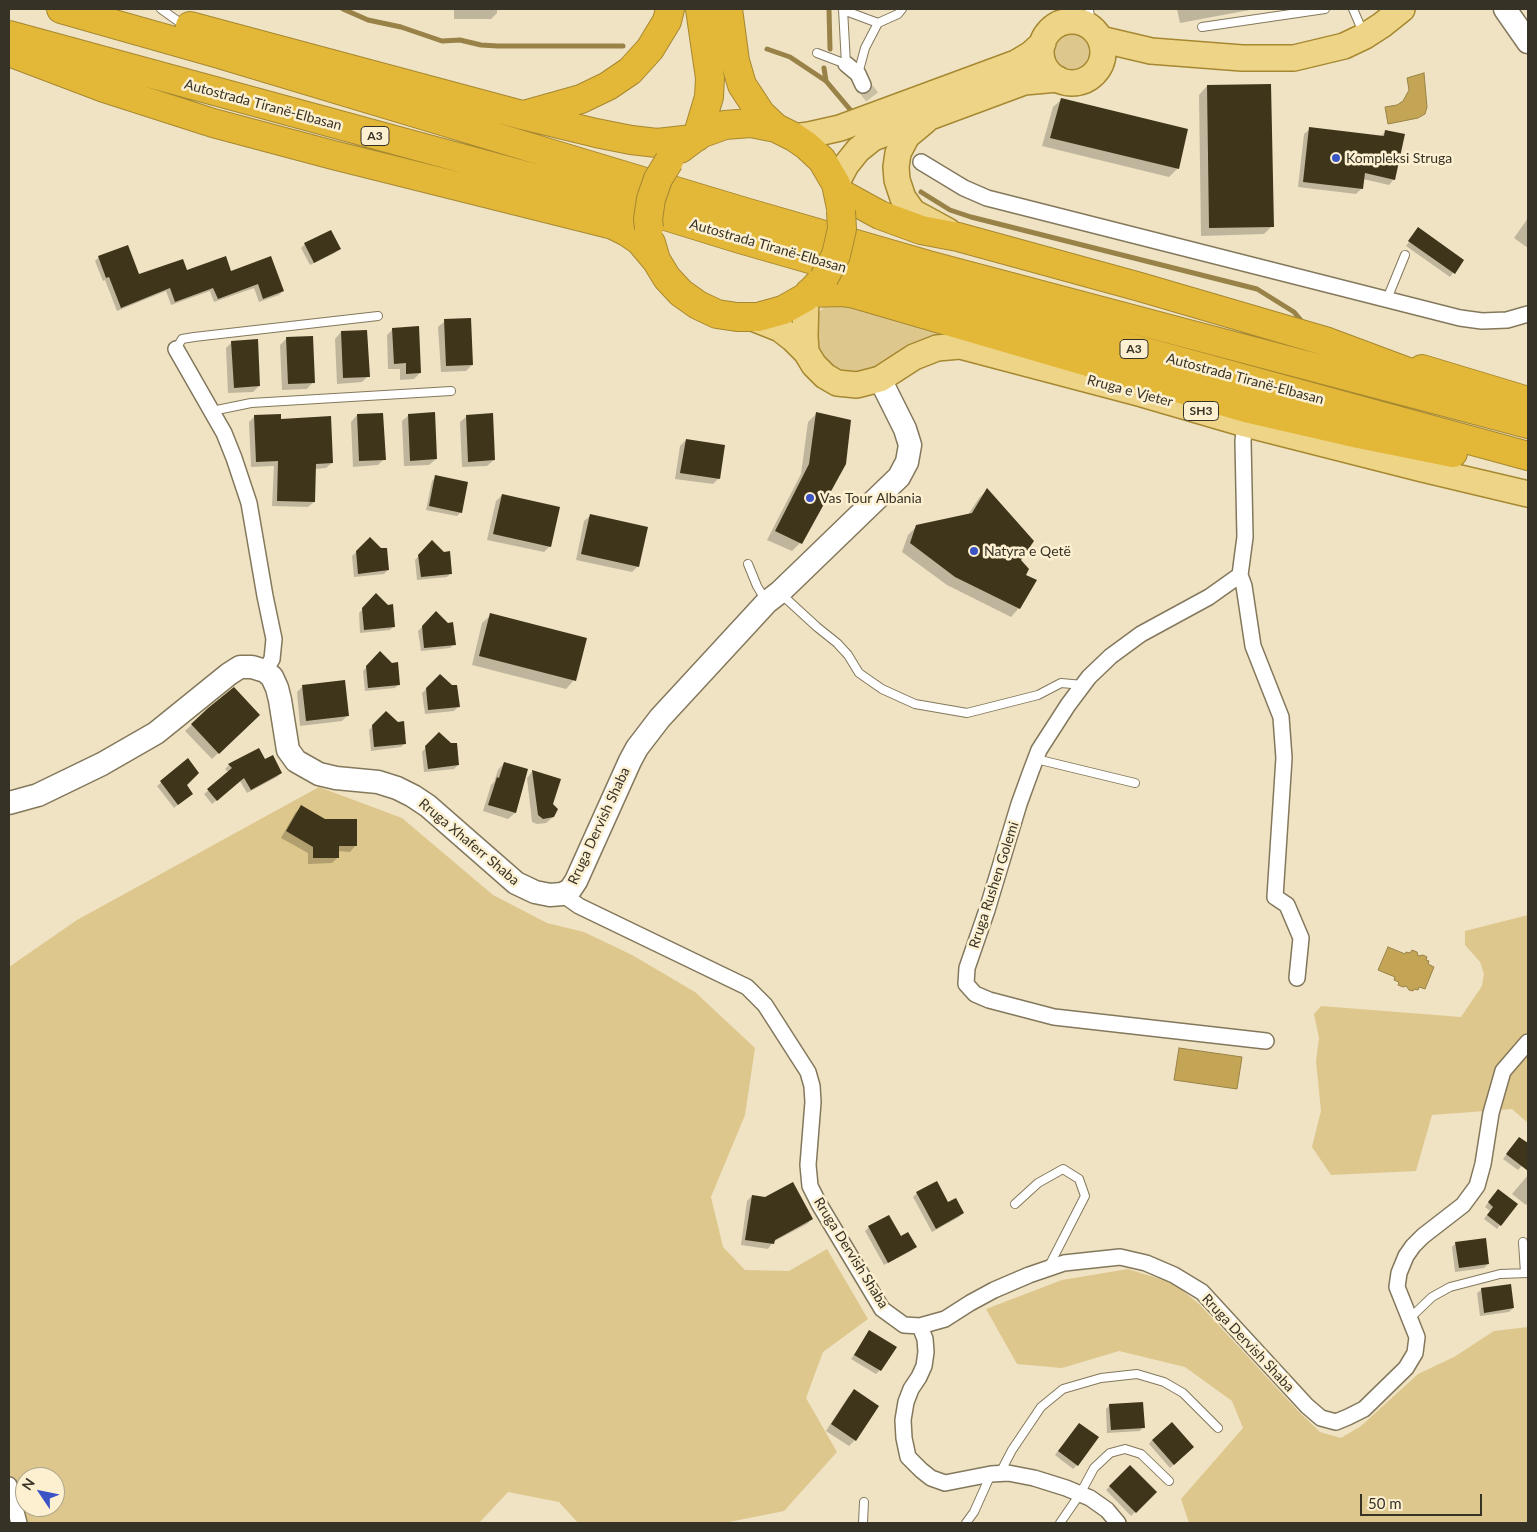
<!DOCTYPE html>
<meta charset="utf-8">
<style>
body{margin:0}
#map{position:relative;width:1537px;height:1532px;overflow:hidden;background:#efe3c4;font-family:Lato,sans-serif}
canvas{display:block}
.frame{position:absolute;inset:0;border:10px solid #363226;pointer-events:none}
.north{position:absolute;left:15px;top:1467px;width:50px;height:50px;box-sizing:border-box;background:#fcf0d1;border:1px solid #ada48d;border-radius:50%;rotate:304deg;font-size:14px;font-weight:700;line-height:20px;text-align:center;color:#363226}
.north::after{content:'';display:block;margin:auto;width:18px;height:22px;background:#3a53c5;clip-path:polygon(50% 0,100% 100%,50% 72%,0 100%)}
.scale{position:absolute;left:1360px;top:1494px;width:122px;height:22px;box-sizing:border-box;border:2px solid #363226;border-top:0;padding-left:6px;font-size:15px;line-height:18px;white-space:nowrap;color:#363226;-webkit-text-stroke:4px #fcf0d1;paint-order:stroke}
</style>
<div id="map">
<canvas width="1537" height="1532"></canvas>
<div class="frame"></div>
<div class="north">N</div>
<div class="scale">50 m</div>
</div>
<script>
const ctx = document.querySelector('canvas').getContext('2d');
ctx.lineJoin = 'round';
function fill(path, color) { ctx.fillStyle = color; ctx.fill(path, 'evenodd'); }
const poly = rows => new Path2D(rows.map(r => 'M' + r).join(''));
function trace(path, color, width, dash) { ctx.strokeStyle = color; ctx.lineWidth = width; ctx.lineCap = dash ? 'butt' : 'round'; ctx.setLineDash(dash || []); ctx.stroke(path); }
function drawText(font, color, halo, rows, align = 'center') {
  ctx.font = font + ' Lato,sans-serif'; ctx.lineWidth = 5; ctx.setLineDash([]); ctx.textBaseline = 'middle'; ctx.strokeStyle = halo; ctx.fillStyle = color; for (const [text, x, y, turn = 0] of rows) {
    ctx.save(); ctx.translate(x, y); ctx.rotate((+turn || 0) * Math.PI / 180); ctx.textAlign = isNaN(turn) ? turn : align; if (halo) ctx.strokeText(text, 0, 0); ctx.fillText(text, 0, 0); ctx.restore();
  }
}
const green = poly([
 '1052 53a21 21 0 1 1 42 0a21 21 0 1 1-42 0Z',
 [835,302,962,333,939,334,918,341,898,352,872,370,858,377,832,370,817,347,816,315,824,307],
 [319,787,402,818,493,895,547,923,584,932,632,955,695,992,755,1048,745,1115,711,1197,723,1247,745,1270,789,1271,827,1249,868,1319,823,1352,806,1398,837,1452,784,1511,724,1523,578,1523,559,1502,508,1492,479,1523,9,1523,9,967,77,920],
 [25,1477,55,1477,55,1507,25,1507],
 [1528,915,1528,1123,1512,1109,1432,1115,1416,1171,1331,1175,1312,1147,1321,1111,1316,1061,1319,1038,1314,1014,1321,1006,1461,1017,1482,986,1484,974,1480,962,1465,945,1465,931],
 [1128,1269,1173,1283,1199,1304,1299,1412,1320,1432,1341,1438,1361,1426,1418,1374,1454,1357,1494,1331,1528,1327,1528,1523,1189,1523,1181,1499,1243,1428,1232,1401,1185,1367,1119,1351,1062,1368,1017,1364,986,1309,1062,1280]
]);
const water = poly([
 [1424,73,1427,107,1425,114,1418,118,1388,124,1385,107,1397,105,1403,101,1409,90,1407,78,1424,73],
 [1388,947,1405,954,1406,952,1410,953,1412,950,1417,952,1418,956,1423,955,1427,957,1426,960,1429,961,1428,964,1434,967,1425,989,1419,987,1418,990,1414,989,1413,991,1409,990,1406,986,1403,987,1398,985,1399,982,1394,980,1395,977,1378,970,1388,947],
 [1179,1048,1242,1057,1237,1089,1174,1080,1179,1048]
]);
const shadow = poly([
 [454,9,497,9,497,13,491,19,454,19],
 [1177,9,1255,9,1180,23],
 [1207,86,1272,226,1264,234,1201,236,1199,95],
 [1062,99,1178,168,1169,177,1042,146,1053,107],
 [1310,129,1380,137,1386,131,1394,179,1389,185,1363,179,1362,188,1356,194,1298,187,1304,134],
 [1528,218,1528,248,1514,238],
 [1415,233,1463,260,1450,277,1406,246],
 [305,244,339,249,335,253,310,265,301,248],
 [99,257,139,276,230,272,283,291,279,295,259,302,254,288,214,302,210,291,171,305,166,291,117,311,105,280,103,281,95,261],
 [445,321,472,365,466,371,441,372,438,327],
 [393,329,420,373,414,379,400,380,400,369,388,369,387,335],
 [341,332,368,376,362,382,337,384,335,339],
 [286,339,313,382,307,389,282,390,280,345],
 [232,342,259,386,253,392,228,393,226,348],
 [817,413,800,543,792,551,767,540,801,474,808,422],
 [357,415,384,459,378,465,353,467,351,422],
 [409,415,436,459,429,465,404,466,402,421],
 [467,416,494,460,487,466,462,467,460,422],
 [254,417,280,420,332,463,326,468,315,469,314,502,308,507,272,506,274,466,251,467,249,422],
 [686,440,719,478,713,484,675,479,680,446],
 [436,477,461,512,457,516,426,510,432,481],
 [987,490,1019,560,1024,575,1019,608,1011,617,947,585,902,552,908,535,917,526,968,515,979,498],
 [502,495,550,546,544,552,487,540,496,501],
 [591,515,638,566,632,572,576,560,584,521],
 [370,539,388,570,384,574,354,577,352,556],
 [432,542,451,573,447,577,417,580,415,560],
 [376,595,394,626,390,630,360,633,359,613],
 [436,613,454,644,450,648,421,651,418,631],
 [491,615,574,680,566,689,472,665,482,623],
 [380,653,399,684,395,688,365,691,363,671],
 [440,676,458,707,454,711,425,714,422,693],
 [303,686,348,715,342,721,300,726,297,692],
 [209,709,258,715,212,759,185,731],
 [382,716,397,723,404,744,401,747,371,751,369,730],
 [439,734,458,765,454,769,424,772,422,752],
 [258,750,265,761,281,773,277,777,247,793,240,781,212,804,204,794,229,773,225,769,229,765],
 [188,760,185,785,187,797,174,808,157,786],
 [504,763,527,770,515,813,508,819,483,811,491,785,494,782,498,770],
 [532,772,552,805,553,817,546,823,537,824,532,822,527,778],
 [302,807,356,845,350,852,338,851,338,857,332,863,308,864,308,853,281,838,295,813],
 [1519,1138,1528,1145,1528,1159,1518,1170,1503,1159],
 [1528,1175,1528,1202,1526,1205,1512,1194],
 [917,1193,963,1213,959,1217,932,1232,913,1197],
 [1494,1194,1500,1225,1497,1229,1484,1219,1490,1211,1485,1207],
 [752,1196,812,1219,807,1224,773,1242,768,1249,741,1245,747,1201],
 [869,1227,900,1238,915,1247,911,1251,884,1265,865,1231],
 [1456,1243,1488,1264,1484,1268,1455,1272,1452,1247],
 [1481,1290,1513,1308,1509,1312,1480,1316,1477,1293],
 [870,1331,880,1370,876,1374,851,1359],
 [854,1391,878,1407,855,1440,849,1446,826,1431,848,1397],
 [1110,1405,1143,1427,1140,1431,1107,1433,1106,1409],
 [1079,1424,1077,1465,1073,1469,1055,1455],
 [1152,1440,1189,1451,1170,1468,1149,1444],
 [1130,1467,1155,1492,1131,1516,1106,1490]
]);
const stream = poly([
 [343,9,368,20,401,27,442,41,460,40,481,45,498,46,623,46],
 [829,9,830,49],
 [767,49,790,57,826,81,853,113],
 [824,68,826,81],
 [921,192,950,210,971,217,1257,289,1294,312,1304,324]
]);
const building = poly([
 [1271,84,1274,227,1209,228,1207,85],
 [1061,98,1188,129,1179,169,1050,138],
 [1309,127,1384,136,1385,130,1405,134,1395,180,1365,173,1363,189,1303,182],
 [1418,227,1464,260,1455,274,1408,241],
 [331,230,341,249,314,263,304,243],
 [128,245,139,274,183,259,187,270,226,256,231,271,271,256,284,291,263,299,258,284,218,299,213,288,175,302,170,288,121,308,109,277,106,278,98,256],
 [471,318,473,365,446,366,444,319],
 [419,326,421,373,406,374,406,363,394,364,392,328],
 [367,330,370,377,343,378,341,331],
 [313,336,315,383,288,384,286,337],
 [258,339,260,386,234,388,231,341],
 [435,412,437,459,410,461,408,414],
 [816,412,851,420,846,464,802,544,775,531,809,464],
 [383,413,386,460,359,461,357,414],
 [493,413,495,460,468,462,466,415],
 [281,414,281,419,331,416,333,463,316,464,315,502,277,501,278,461,256,462,254,415],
 [686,439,725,445,720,479,680,473],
 [435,475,468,482,462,513,429,506],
 [987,488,1034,541,1021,560,1029,569,1026,575,1037,580,1020,609,955,577,910,543,916,525,972,513],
 [502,494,560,507,551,547,493,534],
 [590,514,648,527,639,567,581,554],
 [370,537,381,548,387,548,389,570,358,574,356,551],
 [432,540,444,552,450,551,452,574,421,577,418,555],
 [376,593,388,605,393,604,395,627,364,630,362,608],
 [436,611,448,623,453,622,456,645,424,648,422,626],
 [490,613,587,638,576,681,479,656],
 [380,651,392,663,398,662,400,685,368,688,366,666],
 [440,674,452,685,457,685,460,707,428,710,426,688],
 [345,680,349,716,306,721,302,685],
 [234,687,260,715,219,754,191,724,208,708],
 [386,711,398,722,404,721,406,744,374,747,372,725],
 [439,732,451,743,457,743,459,765,428,769,425,746],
 [259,748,265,759,273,755,282,773,251,790,244,778,217,801,207,789,232,768,228,764],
 [188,758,199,773,187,785,193,794,178,805,160,781],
 [504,762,528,769,516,813,488,805,497,777,499,778],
 [532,770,561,779,553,804,558,809,554,817,543,819,538,815],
 [301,805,325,819,357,819,357,846,339,846,339,858,313,858,313,847,286,831],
 [1519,1137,1528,1143,1528,1171,1506,1154],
 [937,1181,948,1202,956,1198,964,1213,936,1229,916,1192],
 [793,1182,813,1219,775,1240,774,1244,745,1240,752,1195,765,1197],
 [1498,1189,1518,1204,1501,1226,1487,1215,1493,1207,1488,1202],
 [889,1215,901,1236,908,1232,917,1247,888,1263,868,1226],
 [1486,1238,1489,1264,1459,1268,1455,1242],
 [1511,1284,1514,1308,1484,1313,1481,1288],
 [869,1330,897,1347,881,1371,854,1355],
 [854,1389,879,1406,856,1441,831,1424],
 [1143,1402,1145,1428,1111,1430,1109,1404],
 [1172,1422,1194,1447,1174,1465,1152,1440],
 [1079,1423,1099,1437,1078,1466,1058,1451],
 [1130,1465,1157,1492,1136,1513,1109,1486]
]);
const streetTunnel = poly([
 [863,85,888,118]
]);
const lane = poly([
 [161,9,182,24],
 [1089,9,1091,27],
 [1353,9,1363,32],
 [843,10,878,23],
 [1062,23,1074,9],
 [1202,27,1325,9],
 [817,53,846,64,843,9],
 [858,74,865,48,878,23,898,14,902,9],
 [1387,299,1405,255],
 [176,349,182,339,194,337,378,316],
 [212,411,251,403,451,391],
 [748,564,757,586,766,601],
 [781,594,817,627,837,643,848,655,859,673,882,689,915,704,967,713,1038,695,1061,683,1083,685],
 [1036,759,1135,783],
 [1015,1204,1038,1183,1063,1169,1079,1179,1085,1196,1048,1268],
 [1523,1242,1525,1273],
 [1409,1319,1432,1297,1450,1287,1500,1274,1528,1273],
 [1000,1473,1012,1450,1041,1407,1063,1389,1101,1378,1137,1374,1164,1382,1183,1393,1218,1428],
 [863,1523,864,1502],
 [966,1523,974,1512,991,1474],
 [1060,1523,1080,1494,1094,1468,1110,1453,1125,1449,1141,1454,1169,1481]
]);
const street = poly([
 [846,64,858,74,863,85],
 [921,162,964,188,987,198,1460,318,1482,321,1507,320,1528,314],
 [176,349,224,433,234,458,249,503,265,596,274,639,272,659,265,671],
 [1245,424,1243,441,1245,537,1240,575,1209,597,1141,634,1111,656,1089,677,1068,705,1039,750,1031,771,1019,804,987,910,967,968,966,984,975,994,989,1000,1054,1017,1266,1041],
 [1240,575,1244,586,1253,646,1281,717,1284,758,1275,897,1287,905,1301,938,1297,978],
 [562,894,579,906,747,987,765,1005,808,1072,812,1086,813,1102,808,1165,810,1186,819,1204,882,1309,904,1325,920,1326,945,1319,970,1303,994,1290,1029,1275,1064,1263,1120,1257,1146,1263,1174,1275,1202,1292,1307,1406,1321,1418,1336,1422,1348,1417,1364,1409,1406,1368,1415,1353,1417,1337,1397,1287,1399,1273,1406,1256,1413,1246,1423,1236,1463,1205,1477,1186,1483,1164,1491,1113,1503,1071,1528,1042],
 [920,1326,925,1339,926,1352,924,1366,919,1377,911,1389,906,1402,903,1420,904,1438,908,1457,921,1470,931,1478,945,1483,991,1474,1008,1473,1034,1478,1066,1488,1090,1498,1107,1510,1118,1523],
 [9,1485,19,1523]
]);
const secondary = poly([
 [1505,9,1528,42],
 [9,803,38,795,102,764,156,733,229,674,240,667,252,667,265,671,272,677,277,688,280,700,288,750,296,761,319,774,336,778,378,782,397,788,413,796,428,806,516,883,535,892,550,895,562,894,570,890,576,881,630,761,637,748,660,718,767,602,780,592,899,477,907,462,910,445,905,429,880,379]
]);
const primary = poly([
 '1041 52a31 31 0 1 1 62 0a31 31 0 1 1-62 0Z',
 [1100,39,1151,51,1242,58,1294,58,1344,46,1365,36,1382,25,1402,9],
 [925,121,907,136,898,153,896,167,897,180,903,198,913,212,948,231],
 [794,137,809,135,840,128,1016,63,1031,54,1043,43],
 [836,184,846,165,858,150,873,138,1024,82,1058,79],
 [806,297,805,336,806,352],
 [750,317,780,329,793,339,806,352,814,365,825,376,837,383,857,385,880,379,914,357,937,348,960,346,1142,394,1245,424,1422,469,1528,494]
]);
const highway = poly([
 [61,9,216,53,745,212,928,265,1528,424],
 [728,9,735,61,742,85,761,114,776,128],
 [190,26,522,115,596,133,631,140,657,143,693,139],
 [9,35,604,197,740,239,922,291,1528,456],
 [9,52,104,88,213,123,333,155,613,225,627,232,640,241,656,260],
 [524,115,581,99,608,86,630,71,650,49,667,21,670,9],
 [697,137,709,97,710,78,700,9],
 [680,149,700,134,725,125,751,123,776,128,794,137,807,146,822,160,836,184,841,208],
 [838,192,880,215,921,230,958,237,1140,287,1328,342,1438,383],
 [651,243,656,260,667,278,681,293,698,305,717,314,737,317,758,317,783,310,806,297,821,281],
 [809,293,841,292,855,294,1246,408,1359,434,1453,453],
 [1422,369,1528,401]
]);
const highwayBridge = poly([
 [649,228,648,219,651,199,658,179,669,161],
 [824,278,836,255,842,229,841,211]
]);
const markers = [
 [1336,158,5,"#3a53c5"],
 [810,498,5,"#3a53c5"],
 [974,551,5,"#3a53c5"]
];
const shields = [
 [375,136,28],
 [1134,349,28],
 [1201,411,35]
];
const shieldNames = [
 ["A3",375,136],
 ["A3",1134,349],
 ["SH3",1201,411]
];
const streetNames = [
 ["Autostrada Tiranë-Elbasan",263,105,15],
 ["Autostrada Tiranë-Elbasan",768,246,16],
 ["Autostrada Tiranë-Elbasan",1245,379,15],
 ["Rruga e Vjeter",1130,391,15],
 ["Rruga Dervish Shaba",599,826,-65],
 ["Rruga Xhaferr Shaba",469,842,40],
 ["Rruga Rushen Golemi",994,885,-72],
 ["Rruga Dervish Shaba",851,1253,58],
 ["Rruga Dervish Shaba",1248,1343,47]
];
const poiNames = [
 ["Kompleksi Struga",1346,158],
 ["Vas Tour Albania",820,498],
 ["Natyra e Qetë",984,551]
];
fill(green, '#dec78d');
fill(water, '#c3a555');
trace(water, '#998247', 1);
fill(shadow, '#0003');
trace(stream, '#998247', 5);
fill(building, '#3f351b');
trace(streetTunnel, '#cac0a4', 15, [15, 8]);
trace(lane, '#84785c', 10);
trace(street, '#84785c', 18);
trace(secondary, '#84785c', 25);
trace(primary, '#a68831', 28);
trace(highway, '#a68831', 30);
trace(lane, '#fff', 8);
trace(street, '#fff', 15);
trace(secondary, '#fff', 22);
trace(primary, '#eed487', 25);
trace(highway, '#e3b737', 28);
trace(highwayBridge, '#a68831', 30, []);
trace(highwayBridge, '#e3b737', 28);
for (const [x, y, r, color] of markers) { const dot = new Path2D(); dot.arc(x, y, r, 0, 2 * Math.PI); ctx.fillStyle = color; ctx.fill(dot); trace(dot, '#fcf0d1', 2); }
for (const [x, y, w] of shields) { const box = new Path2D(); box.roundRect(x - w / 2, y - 9.5, w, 19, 4); ctx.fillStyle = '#fcf0d1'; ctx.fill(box); trace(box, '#363226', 1); }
drawText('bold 12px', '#363226', null, shieldNames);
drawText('14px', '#363226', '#fcf0d1', streetNames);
drawText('14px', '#363226', '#fcf0d1', poiNames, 'left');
</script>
